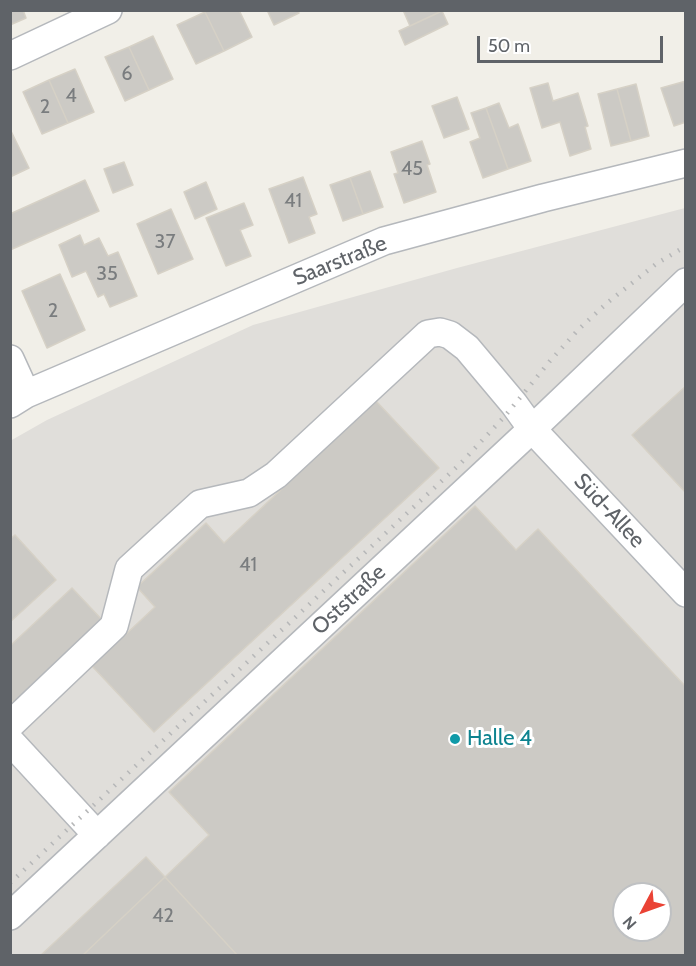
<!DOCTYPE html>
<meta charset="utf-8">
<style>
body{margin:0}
#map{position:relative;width:696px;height:966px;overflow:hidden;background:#f1efe8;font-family:Cabin,sans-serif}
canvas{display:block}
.frame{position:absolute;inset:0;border:12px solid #5f6368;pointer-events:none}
.north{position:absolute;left:612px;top:882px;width:60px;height:60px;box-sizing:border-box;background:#fff;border:2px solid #bfc1c3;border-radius:50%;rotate:229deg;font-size:16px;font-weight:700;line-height:24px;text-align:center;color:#5f6368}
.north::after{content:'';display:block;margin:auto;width:21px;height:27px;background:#ea4335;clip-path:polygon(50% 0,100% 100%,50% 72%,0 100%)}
.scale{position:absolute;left:477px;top:36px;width:186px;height:27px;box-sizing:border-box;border:3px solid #5f6368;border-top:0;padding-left:8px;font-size:18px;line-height:21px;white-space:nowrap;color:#5f6368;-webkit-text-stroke:4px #fff;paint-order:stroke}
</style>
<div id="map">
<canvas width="696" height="966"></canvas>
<div class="frame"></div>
<div class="north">N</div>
<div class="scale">50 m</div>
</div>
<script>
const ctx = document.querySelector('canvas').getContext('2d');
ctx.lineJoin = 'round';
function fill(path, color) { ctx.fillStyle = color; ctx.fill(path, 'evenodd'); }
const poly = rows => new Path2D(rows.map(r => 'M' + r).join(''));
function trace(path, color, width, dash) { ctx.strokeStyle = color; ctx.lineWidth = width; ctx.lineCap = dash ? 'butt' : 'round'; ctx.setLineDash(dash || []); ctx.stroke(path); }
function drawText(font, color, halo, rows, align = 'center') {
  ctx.font = font + ' Cabin,sans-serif'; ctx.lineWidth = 6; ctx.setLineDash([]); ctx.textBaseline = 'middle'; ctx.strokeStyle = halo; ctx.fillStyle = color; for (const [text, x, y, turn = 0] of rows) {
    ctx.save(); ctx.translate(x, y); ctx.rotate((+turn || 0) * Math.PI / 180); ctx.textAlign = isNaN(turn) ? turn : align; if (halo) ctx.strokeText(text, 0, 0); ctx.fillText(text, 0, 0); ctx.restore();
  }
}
const industrial = poly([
 [685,208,685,955,11,955,10,441,47,420,253,325,457,268],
 [624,894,660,894,660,930,624,930]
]);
const building = poly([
 [10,10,23,10,26,18,10,25,10,10],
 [208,10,239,10,252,37,224,51,205,12,208,10],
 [267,10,298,10,299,13,274,25,267,10],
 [403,10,441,10,442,11,410,26,403,10],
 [442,11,448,24,405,45,399,31,442,11],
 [205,12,224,51,196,64,177,25,205,12],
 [153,36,173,79,149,90,129,47,153,36],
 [129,47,149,90,125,101,105,57,129,47],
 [75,69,94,112,68,123,49,80,75,69],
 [49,80,68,123,42,134,23,92,49,80],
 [686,81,686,122,674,126,661,88,686,81],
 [548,83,553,101,578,93,588,126,585,127,591,149,570,156,560,122,542,128,530,88,548,83],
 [636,84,649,136,631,141,617,89,636,84],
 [617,89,631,141,611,146,598,94,617,89],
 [457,97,469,129,444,138,432,106,457,97],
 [499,103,509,128,518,124,531,161,508,169,486,108,499,103],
 [486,108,508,169,483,178,470,142,480,138,471,113,486,108],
 [10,129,29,168,10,177,10,129],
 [422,141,430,164,427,165,436,192,404,203,394,174,398,173,391,152,422,141],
 [124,162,133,185,113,193,104,169,124,162],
 [370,171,383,207,363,214,350,178,370,171],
 [303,177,317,214,309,217,315,233,289,243,269,189,303,177],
 [350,178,363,214,343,221,330,185,350,178],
 [85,180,99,211,10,250,10,214,85,180],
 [206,182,217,209,195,219,184,192,206,182],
 [244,203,253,225,240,230,251,256,226,266,206,218,244,203],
 [171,209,193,259,158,274,137,224,171,209],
 [80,235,84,245,99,238,108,256,118,252,137,296,110,307,104,294,98,297,86,271,72,277,59,245,80,235],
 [60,274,85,330,47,348,22,291,60,274],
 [686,386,686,493,632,435,686,386],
 [376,401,439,468,154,732,92,666,155,607,137,587,206,523,224,543,376,401],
 [475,506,516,550,538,529,686,687,686,956,238,956,165,877,209,835,169,792,475,506],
 [624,894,660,894,660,930,624,930,624,894],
 [15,535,56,580,10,622,10,539,15,535],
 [72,588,105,623,16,705,10,699,10,646,72,588],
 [146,857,165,877,82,956,40,956,146,857],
 [165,877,238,956,82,956,165,877]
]);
const minor = poly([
 [10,56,108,10],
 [10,359,26,394],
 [10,404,26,394,384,241,543,198,686,163],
 [10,725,114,626,129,569,200,504,249,493,276,475,428,334,440,332,450,335,467,348,514,404,532,429,686,593],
 [10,741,97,835],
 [10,916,532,429,686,282]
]);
const rail = poly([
 [10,883,461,463,505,416,550,361,578,330,607,303,656,264,686,246]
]);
const markers = [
 [455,739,6,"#0f9aa8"]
];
const numberNames = [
 ["6",127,74],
 ["4",71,96],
 ["2",45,107],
 ["45",412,169],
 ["41",293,201],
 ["37",165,242],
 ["35",107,274],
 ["2",53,311],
 ["41",248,565],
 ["42",163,916]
];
const streetNames = [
 ["Saarstraße",340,261,-22],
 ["Süd-Allee",609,511,47],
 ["Oststraße",349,600,-43]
];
const cultureNames = [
 ["Halle 4",467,739]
];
fill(industrial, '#e0deda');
fill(building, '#cccac5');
trace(building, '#d6d1c6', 1.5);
trace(minor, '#b5b8bc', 30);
trace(minor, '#fff', 27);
trace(rail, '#b6b7b8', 4.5, [1.5, 8]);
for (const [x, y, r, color] of markers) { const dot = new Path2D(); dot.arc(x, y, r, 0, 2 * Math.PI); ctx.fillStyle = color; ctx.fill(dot); trace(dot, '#fff', 2); }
drawText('20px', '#7a7d7f', null, numberNames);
drawText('22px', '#5f6368', '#fff', streetNames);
drawText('22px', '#0d838f', '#fff', cultureNames, 'left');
</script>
